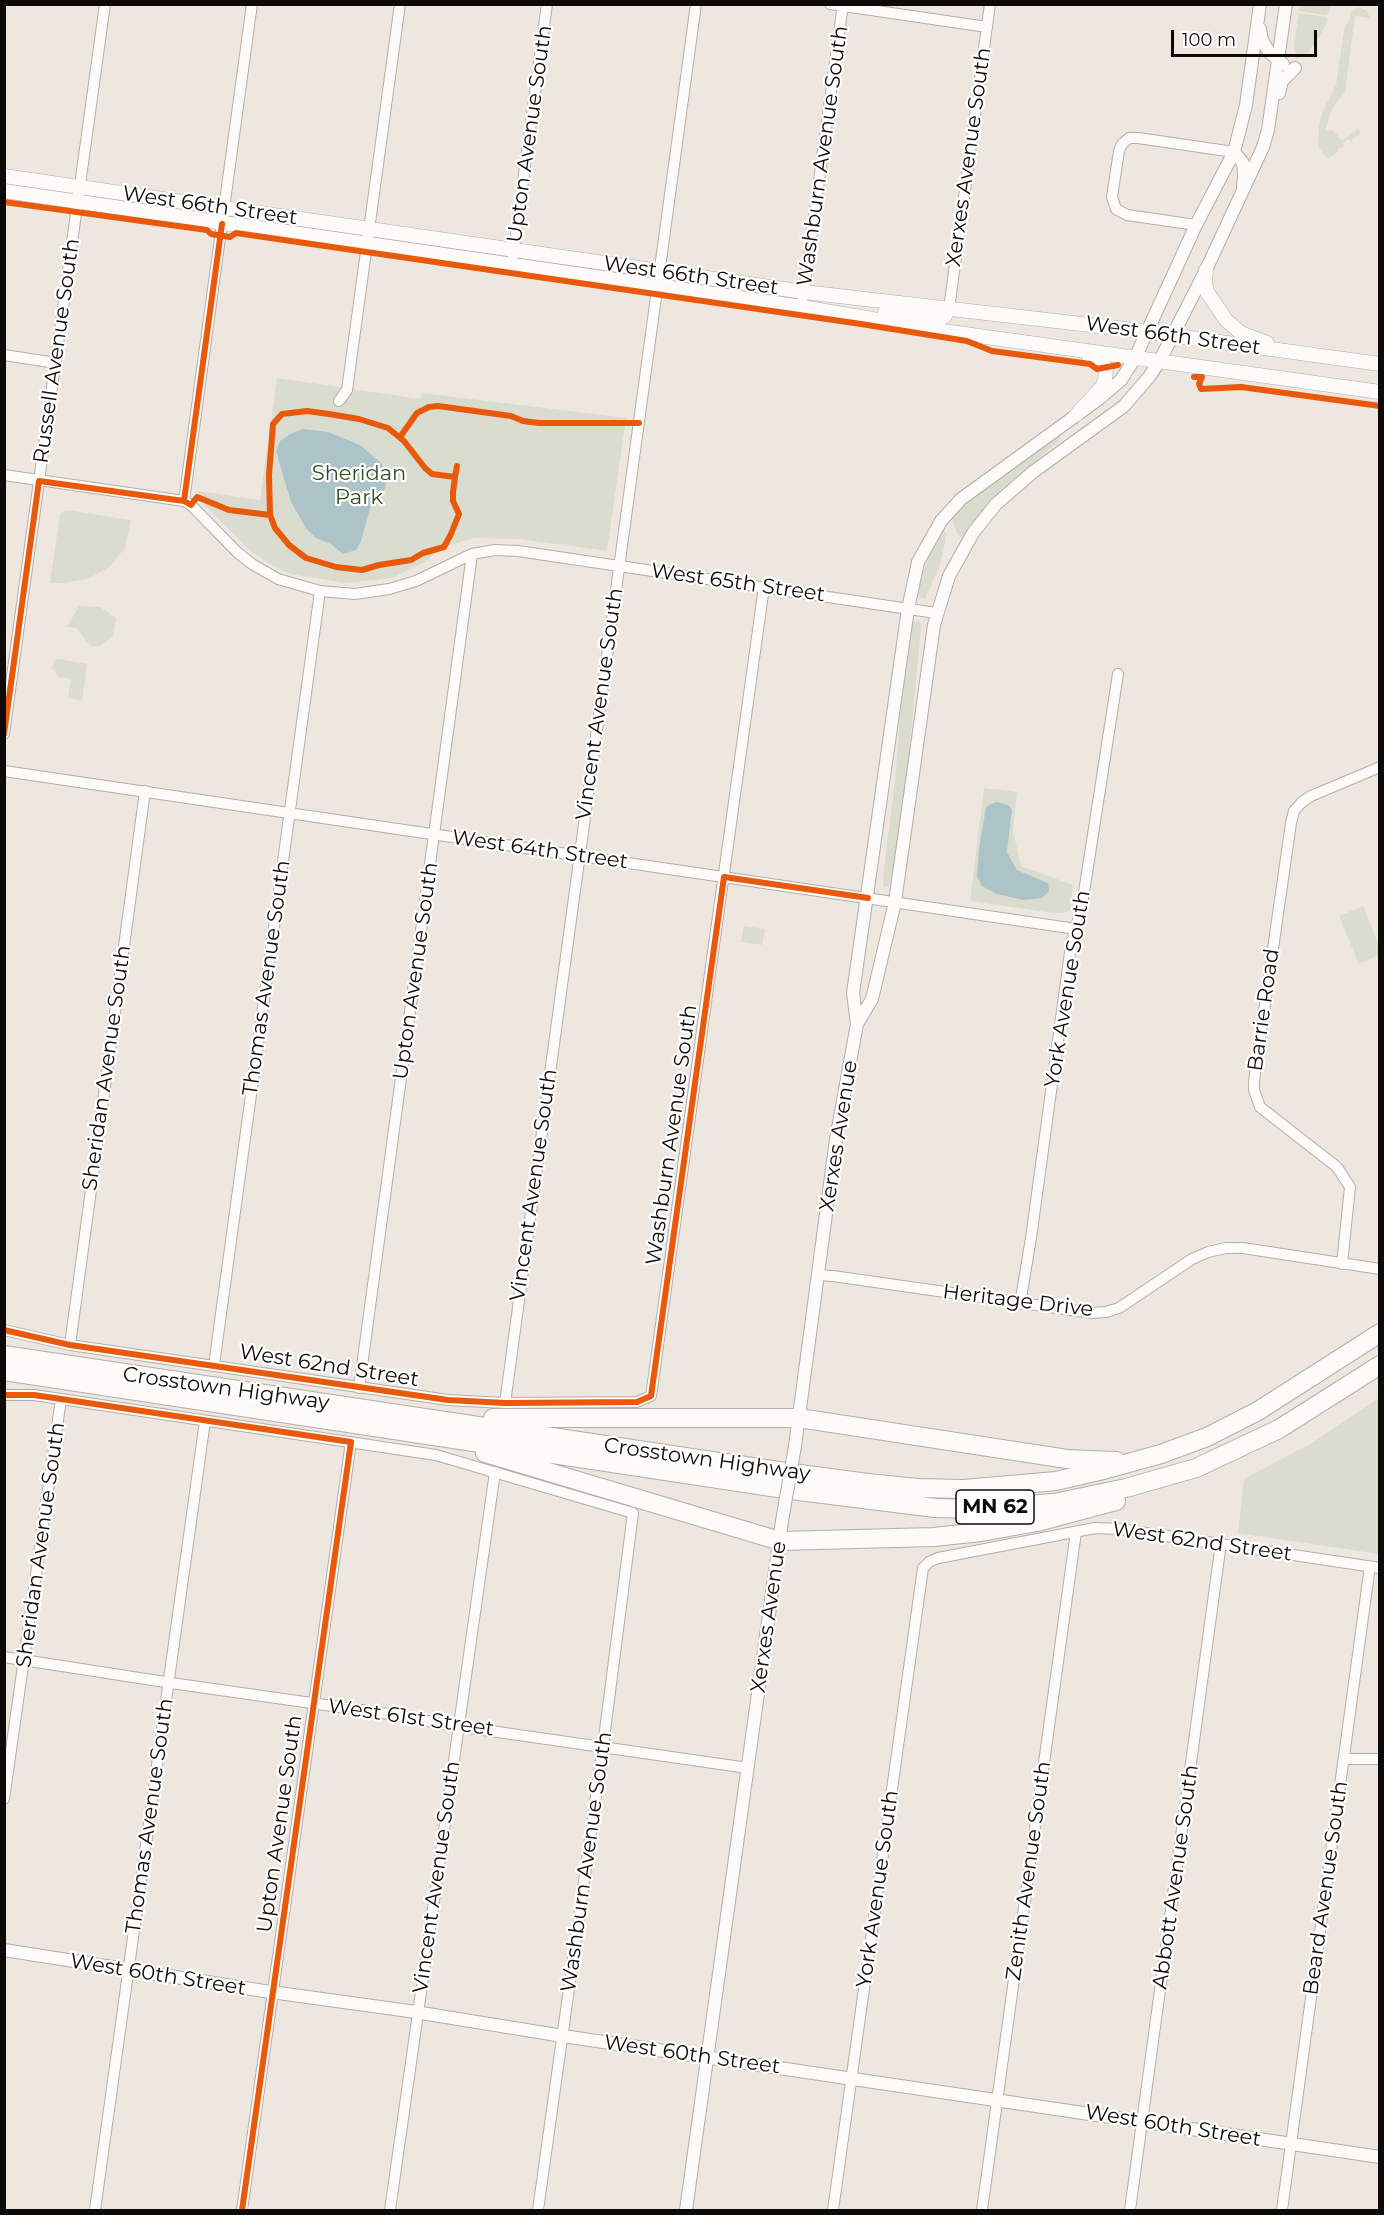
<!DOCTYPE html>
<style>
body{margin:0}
#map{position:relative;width:1384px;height:2215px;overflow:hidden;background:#eee7e0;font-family:Montserrat,sans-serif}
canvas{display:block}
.frame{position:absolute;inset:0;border:6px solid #0e0a07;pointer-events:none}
.scale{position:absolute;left:1171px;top:30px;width:146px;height:27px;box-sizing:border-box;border:3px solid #0e0a07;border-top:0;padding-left:8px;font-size:18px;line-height:21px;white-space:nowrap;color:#0e0a07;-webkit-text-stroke:4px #fff;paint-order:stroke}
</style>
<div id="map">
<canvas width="1384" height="2215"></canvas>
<div class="frame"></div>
<div class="scale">100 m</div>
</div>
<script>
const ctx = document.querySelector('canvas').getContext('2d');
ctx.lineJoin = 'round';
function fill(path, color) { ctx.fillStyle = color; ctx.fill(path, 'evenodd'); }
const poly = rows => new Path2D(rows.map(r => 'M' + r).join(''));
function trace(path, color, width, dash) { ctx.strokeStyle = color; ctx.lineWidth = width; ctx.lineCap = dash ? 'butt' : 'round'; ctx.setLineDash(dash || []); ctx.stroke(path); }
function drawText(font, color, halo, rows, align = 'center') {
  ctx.font = font + ' Montserrat,sans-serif'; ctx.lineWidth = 4.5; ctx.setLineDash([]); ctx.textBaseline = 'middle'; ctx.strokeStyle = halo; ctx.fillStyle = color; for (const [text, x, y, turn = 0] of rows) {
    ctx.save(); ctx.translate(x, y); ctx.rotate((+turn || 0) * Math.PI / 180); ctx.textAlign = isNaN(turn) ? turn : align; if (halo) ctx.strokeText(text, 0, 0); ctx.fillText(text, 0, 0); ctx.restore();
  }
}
const green = poly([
 [1300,5,1330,5,1329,13,1325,15,1299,11],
 [1359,7,1367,11,1370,18,1355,16,1345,92,1331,110,1326,130,1334,131,1342,141,1358,129,1361,133,1351,141,1349,139,1343,143,1344,146,1337,150,1338,152,1328,158,1324,156,1321,149,1318,147,1319,126,1322,113,1336,85,1345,24,1348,24,1351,12],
 [1299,13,1326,17,1328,20,1320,36,1308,53,1296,60,1294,45],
 [277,378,420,399,422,393,626,418,607,551,519,539,474,538,453,544,434,554,425,562,392,578,346,583,290,574,270,564,247,548,200,500,198,491,260,500],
 [1057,434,1061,439,997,495,964,536,961,537,957,534,952,518,964,503],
 [66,510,131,520,125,548,109,567,88,579,64,583,50,583,60,514],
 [943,527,946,533,945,543,939,568,925,599,920,597,918,594,920,580,938,535],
 [79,606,100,607,116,618,113,636,100,646,90,646,77,628,67,627],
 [917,620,920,621,921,627,906,786,896,861,889,887,883,886,885,861,895,780,901,704,913,622],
 [58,659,87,664,82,701,68,698,71,679,58,677,52,668,54,661],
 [984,788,1017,792,1013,830,1021,866,1073,885,1070,910,1063,913,1053,913,970,901],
 [1012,810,1007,852,1017,870,1048,883,982,886],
 [1363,906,1379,945,1379,955,1359,964,1339,916],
 [744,926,765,929,762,945,741,942],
 [1379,1398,1379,1554,1238,1533,1244,1479,1308,1445]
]);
const water = poly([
 [303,429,328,432,360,445,382,464,386,483,382,498,371,505,361,541,356,550,343,554,331,544,316,538,306,528,291,502,276,451,280,441,292,433],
 [997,802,1008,805,1012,810,1007,852,1017,870,1048,883,1049,891,1042,898,1023,900,997,894,982,886,977,877,979,848,986,808,990,804]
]);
const minor = poly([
 [830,4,987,27],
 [1196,225,1127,215,1116,209,1112,197,1119,151,1122,144,1129,138,1138,138,1234,152],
 [513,255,547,4],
 [803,298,843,4],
 [949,309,990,4],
 [4,355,56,363],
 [339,401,347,390,400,4],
 [4,475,184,501,191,505,238,553,252,564,278,579,320,591,355,594,389,589,416,581,472,554,495,550,518,551,936,613],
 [184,501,252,4],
 [4,734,105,4],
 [4,771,1076,929],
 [1342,1264,1350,1187,1337,1167,1260,1107,1254,1090,1254,1081,1291,823,1294,811,1302,802,1311,796,1380,767],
 [818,1275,833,1276,1092,1313,1106,1312,1119,1308,1192,1259,1208,1252,1226,1248,1243,1248,1380,1269],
 [1020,1304,1031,1238,1071,945,1082,905,1118,674],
 [4,1330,70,1345,448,1400,505,1403,637,1402,651,1396,764,587],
 [70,1345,145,791],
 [214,1365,320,591],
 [359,1388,472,554],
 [4,1395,34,1395,61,1399,436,1455,633,1513,603,1746,538,2210],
 [505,1403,696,4],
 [4,1657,178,1684,389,1714,449,1725,748,1768],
 [1344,1759,1380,1759],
 [4,1799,61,1399],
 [95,2210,205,1421],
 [242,2210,351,1442],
 [390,2210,495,1472],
 [833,2210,923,1568,929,1562,938,1558,1095,1528,1120,1529,1380,1568],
 [982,2210,1076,1532],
 [1130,2210,1221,1543],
 [1282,2210,1370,1566]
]);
const tertiary = poly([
 [1260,29,1262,40,1269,52,1283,64],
 [1279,93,1282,81,1295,68],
 [1234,152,1243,163,1244,175,1243,187],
 [857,1024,872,999,895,902,934,625,949,576,973,533,996,504,1033,472,1124,406,1149,377,1159,362,1206,270,1263,147,1268,130,1286,4],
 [795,1446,836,1139,857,1024,853,993,908,609,918,562,941,521,961,499,1100,398,1121,380,1135,358,1196,225,1234,152,1246,105,1260,4],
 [4,1950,264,1991,409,2011,563,2036,1380,2157],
 [686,2210,782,1521]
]);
const secondary = poly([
 [4,176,804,292,1125,329,1380,364],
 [4,191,802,307,936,330,1380,392],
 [1206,270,1205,283,1207,292,1226,320,1241,333,1267,343],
 [885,313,939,319,944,317,949,309],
 [1076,415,1102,387,1105,381,1106,369,1103,363,1089,357]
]);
const motorway = poly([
 [4,1355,792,1473,868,1483,917,1488,964,1489,1056,1481,1099,1471,1161,1454,1207,1437,1258,1411,1380,1333],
 [4,1371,791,1490,935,1508,975,1509,1054,1503,1126,1488,1196,1468,1279,1429,1380,1365],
 [493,1418,799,1418,1067,1459,1116,1461],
 [485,1453,780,1541,934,1537,981,1532,1037,1522,1116,1501]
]);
const tertiaryBridge = poly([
 [782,1521,795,1446]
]);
const cycleway = poly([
 [4,202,207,230,211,234,230,237,236,233,861,324,967,341,992,351,1090,364,1097,369,1118,365],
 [1194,377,1202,377,1199,384,1201,389,1241,387,1380,406],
 [400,437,417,413,429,407,438,406,511,416,523,421,539,423,639,423],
 [455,477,432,474,425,468,404,441,388,428,359,419,329,414,307,411,282,414,273,424,269,475,270,515,275,528,289,545,306,558,336,567,362,570,379,565,411,560,423,553,444,547,451,534,459,514,453,501,453,492,455,477,457,466],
 [184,501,222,224],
 [4,734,39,481,184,501,191,505,197,497,229,510,270,515],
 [4,1330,70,1345,448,1400,505,1403,637,1402,651,1396,724,877,868,898],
 [4,1395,34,1395,61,1399,351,1442,242,2210]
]);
const shields = [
 [995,1507,78]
];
const shieldNames = [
 ["MN 62",995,1507]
];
const streetNames = [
 ["Upton Avenue South",530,134,-82],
 ["Washburn Avenue South",823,156,-82],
 ["Xerxes Avenue South",969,157,-82],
 ["West 66th Street",210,206,8],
 ["West 66th Street",691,276,8],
 ["West 66th Street",1173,336,8],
 ["Russell Avenue South",57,351,-82],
 ["West 65th Street",738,583,8],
 ["Vincent Avenue South",600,704,-82],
 ["West 64th Street",540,850,8],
 ["Upton Avenue South",416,971,-82],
 ["Thomas Avenue South",267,978,-82],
 ["York Avenue South",1068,989,-81],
 ["Barrie Road",1264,1010,-82],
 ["Sheridan Avenue South",107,1068,-82],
 ["Washburn Avenue South",672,1135,-82],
 ["Xerxes Avenue",839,1136,-81],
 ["Vincent Avenue South",534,1185,-82],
 ["Heritage Drive",1018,1301,7],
 ["West 62nd Street",329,1366,9],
 ["Crosstown Highway",226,1389,8],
 ["Crosstown Highway",707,1460,8],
 ["West 62nd Street",1202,1542,8],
 ["Sheridan Avenue South",41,1545,-82],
 ["Xerxes Avenue",769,1617,-82],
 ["West 61st Street",411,1718,8],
 ["Thomas Avenue South",150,1816,-82],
 ["Upton Avenue South",280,1824,-82],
 ["Washburn Avenue South",587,1862,-82],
 ["Zenith Avenue South",1029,1871,-82],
 ["Vincent Avenue South",437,1877,-82],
 ["Abbott Avenue South",1176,1877,-82],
 ["Beard Avenue South",1326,1888,-82],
 ["York Avenue South",878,1889,-82],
 ["West 60th Street",158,1975,9],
 ["West 60th Street",692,2055,8],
 ["West 60th Street",1173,2126,9]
];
const parkNames = [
 ["Sheridan",359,474],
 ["Park",359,498]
];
fill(green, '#d9dccf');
fill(water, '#acc3c8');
trace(minor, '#b3aea8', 12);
trace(tertiary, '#b3aea8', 14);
trace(secondary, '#b3aea8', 15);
trace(motorway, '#b3aea8', 20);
trace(minor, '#fcfbfa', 10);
trace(tertiary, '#fcfbfa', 12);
trace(secondary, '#fcfbfa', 14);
trace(motorway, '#fcfbfa', 18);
trace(tertiaryBridge, '#b3aea8', 14, []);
trace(tertiaryBridge, '#fcfbfa', 12);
trace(cycleway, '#e8590c', 6);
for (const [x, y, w] of shields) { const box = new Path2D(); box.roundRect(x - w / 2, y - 17, w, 34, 4.5); ctx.fillStyle = '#fff'; ctx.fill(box); trace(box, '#0e0a07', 1.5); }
drawText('bold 20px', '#0e0a07', null, shieldNames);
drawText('21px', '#0e0a07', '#fff', streetNames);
drawText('21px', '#334d24', '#fff', parkNames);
</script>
